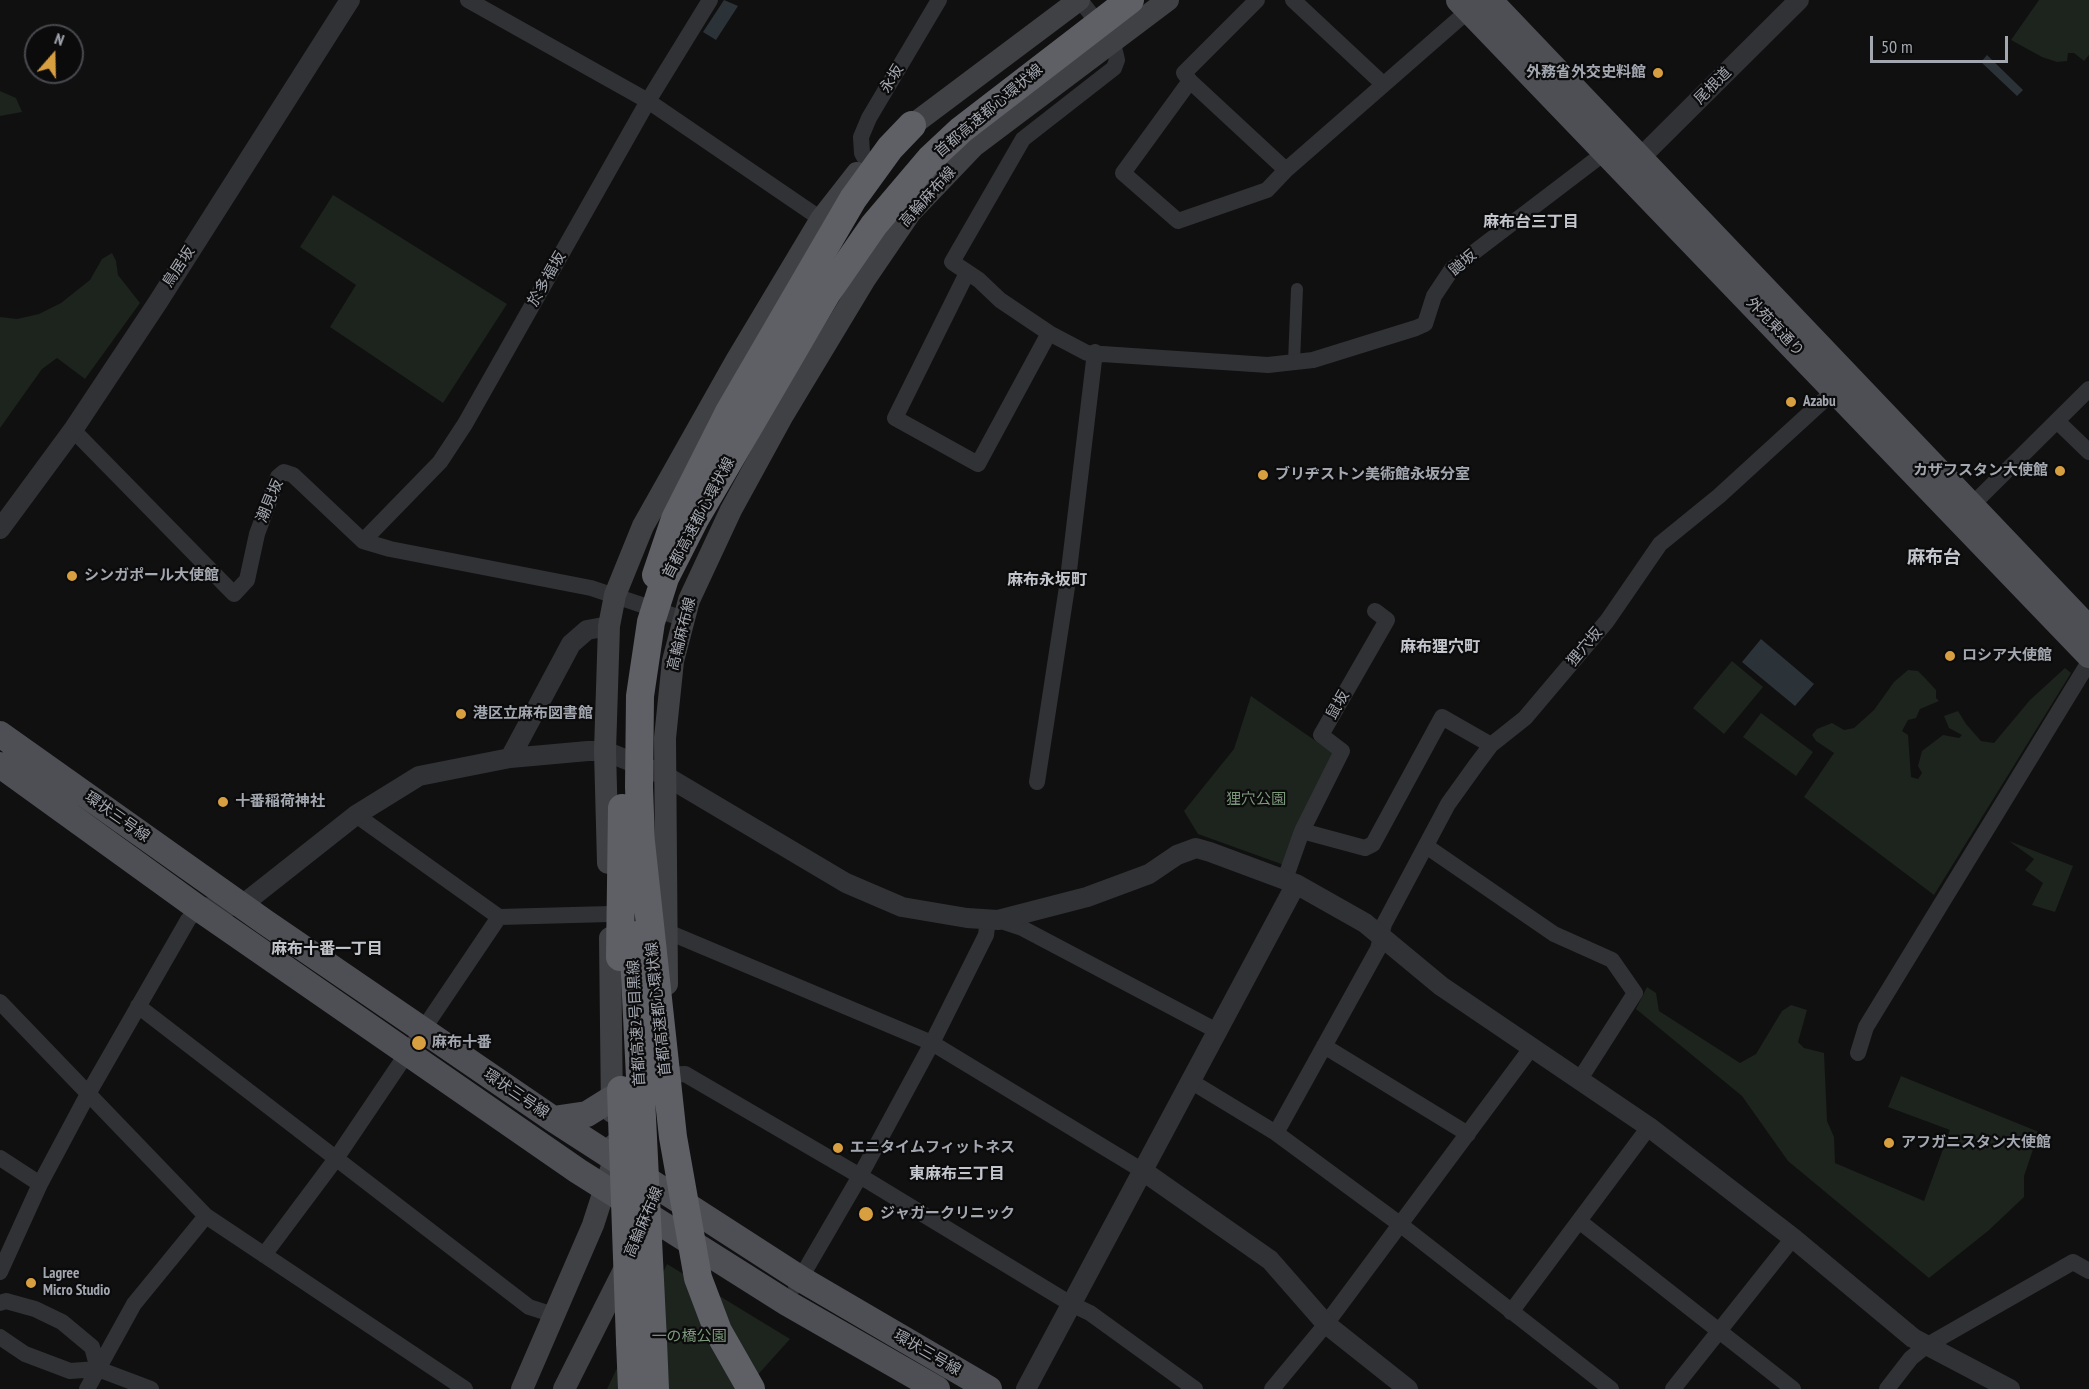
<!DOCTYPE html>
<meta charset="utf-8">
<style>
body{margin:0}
#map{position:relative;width:2089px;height:1389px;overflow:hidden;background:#101011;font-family:"PT Sans Narrow",sans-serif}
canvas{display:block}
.north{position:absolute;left:24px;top:24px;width:60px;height:60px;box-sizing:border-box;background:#0b0b0c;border:2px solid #48494e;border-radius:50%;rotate:20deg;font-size:16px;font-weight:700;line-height:24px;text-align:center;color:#a3a7b0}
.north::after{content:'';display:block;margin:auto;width:21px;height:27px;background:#d89f40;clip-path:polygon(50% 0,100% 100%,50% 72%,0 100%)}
.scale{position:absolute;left:1870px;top:36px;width:138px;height:27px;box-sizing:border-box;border:3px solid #a3a7b0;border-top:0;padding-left:8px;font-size:18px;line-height:21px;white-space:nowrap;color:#a3a7b0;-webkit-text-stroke:4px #0b0b0c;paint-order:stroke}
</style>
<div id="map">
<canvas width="2089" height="1389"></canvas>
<div class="north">N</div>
<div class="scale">50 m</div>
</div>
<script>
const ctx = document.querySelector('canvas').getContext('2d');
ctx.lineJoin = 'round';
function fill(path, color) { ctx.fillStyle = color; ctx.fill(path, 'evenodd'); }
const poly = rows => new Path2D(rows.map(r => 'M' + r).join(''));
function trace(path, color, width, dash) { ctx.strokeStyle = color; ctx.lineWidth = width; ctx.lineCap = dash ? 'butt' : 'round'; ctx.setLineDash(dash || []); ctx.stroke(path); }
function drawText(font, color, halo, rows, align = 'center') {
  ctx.font = font + ' "PT Sans Narrow","Noto Sans JP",sans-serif'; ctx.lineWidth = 4.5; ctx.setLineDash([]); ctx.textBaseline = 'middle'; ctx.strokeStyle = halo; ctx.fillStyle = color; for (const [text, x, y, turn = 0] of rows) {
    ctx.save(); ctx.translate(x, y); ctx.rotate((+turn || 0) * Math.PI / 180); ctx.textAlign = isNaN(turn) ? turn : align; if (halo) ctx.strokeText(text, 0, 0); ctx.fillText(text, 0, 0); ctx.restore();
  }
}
const green = poly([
 [2039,0,2089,0,2089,55,2084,61,2074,53,2068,53,2067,61,2057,62,2042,57,2011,40],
 [0,91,16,98,22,112,0,116],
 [333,195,507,304,443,403,330,327,356,285,300,247],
 [112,253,116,261,118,275,140,303,85,379,57,358,42,369,0,428,0,317,17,319,39,314,61,303,90,280,102,259],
 [1732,661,1763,687,1724,734,1693,708],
 [2065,668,2071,673,1934,895,1804,797,1834,753,1816,741,1812,735,1817,729,1832,723,1844,730,1854,728,1874,710,1894,682,1908,670,1918,671,1925,678,1936,690,1936,698,1939,701,1920,709,1916,718,1908,720,1902,731,1908,735,1911,777,1918,779,1922,773,1918,766,1922,751,1943,735,1959,738,1962,735,1949,728,1944,716,1958,711,1966,724,1981,741,1994,743,2030,700],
 [1251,696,1333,753,1284,865,1198,834,1184,811,1234,749],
 [1761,713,1813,752,1796,776,1743,737],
 [2009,841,2073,866,2055,912,2032,905,2043,883,2025,870,2034,859],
 [1647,987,1656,993,1659,1011,1740,1063,1756,1054,1782,1011,1791,1005,1807,1010,1798,1042,1804,1048,1824,1053,1827,1121,1834,1137,1835,1163,1924,1201,1950,1130,1888,1107,1901,1076,2039,1132,2024,1176,2024,1197,1988,1231,1929,1278,1788,1161,1742,1096,1636,1009],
 [667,1264,790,1339,745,1389,607,1389]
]);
const water = poly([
 [724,0,738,6,716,40,703,32],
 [1987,55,2023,90,2017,96,1981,62],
 [1761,639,1814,684,1795,706,1742,662]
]);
const pedestrian = poly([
 [1294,362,1297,289]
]);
const minor = poly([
 [468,0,648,101,821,219],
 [1080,0,1113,43,1117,60,1114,68,1023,139,952,262,979,280,1000,300,1049,333,1087,353,1268,365,1313,360,1416,328,1425,324,1434,296,1452,269,1607,151],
 [1257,0,1184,73,1190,81,1123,173,1178,221,1267,190,1286,170,1469,10],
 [1293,0,1383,84],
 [1190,81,1286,170],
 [867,162,862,153,861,137,869,118,939,0],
 [967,273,895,418,978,464,1049,333],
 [2057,421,2089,452],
 [73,430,234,594,247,580,257,534,278,477,284,472,293,475,363,541,390,549,591,588,684,619],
 [1972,505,2089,389],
 [363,541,440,462,465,424,648,101,710,0],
 [1037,782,1067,587,1095,352],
 [356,815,499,917],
 [1302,831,1342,751,1321,735,1387,620,1375,611],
 [1426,846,1554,934,1612,960,1635,993,1580,1079],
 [1285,879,1302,831,1365,848,1373,844,1442,717,1491,745],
 [998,920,1022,928,1219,1032],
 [668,932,932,1043,1143,1171],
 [0,1002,206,1216,465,1389],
 [138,1006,529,1307,554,1315],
 [1324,1046,1468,1134],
 [1858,1053,1866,1027,2089,662],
 [664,1075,685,1074,860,1176,1071,1304,1090,1313,1195,1389],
 [1192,1082,1276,1133,1401,1225,1611,1389],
 [1276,1133,1378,949,1384,924,1448,804,1476,765,1491,745,1525,718,1607,621,1660,544,1719,496,1835,390],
 [0,1158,40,1184],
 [1579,1221,1793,1389],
 [264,1255,335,1160,499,917,610,914],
 [0,1272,40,1184,88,1094,188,920,198,908],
 [796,1286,860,1176,932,1043,986,935,988,919],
 [0,1303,6,1301,35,1309,62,1322,92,1347,98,1369],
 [1511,1312,1649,1127],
 [0,1337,25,1354,70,1371,98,1369,151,1389],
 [87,1389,134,1304,206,1216],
 [1272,1389,1326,1324,1532,1047],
 [1673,1389,1793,1238],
 [1887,1389,1911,1358,1926,1346,2073,1262,2089,1271]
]);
const tertiary = poly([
 [1631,167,1799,0],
 [0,529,73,430,158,302,350,0],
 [510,758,571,644,587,630,609,626],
 [198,908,242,905,356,815,419,776,510,758,588,751,605,751,664,775,846,883,902,907,967,918,998,920,1087,897,1149,874,1177,855,1196,848,1210,852,1296,884,1365,923,1441,986,1649,1127,1793,1238,1913,1338,2010,1389],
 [1143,1171,1270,1260,1326,1324,1408,1389],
 [1026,1389,1296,884]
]);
const secondary = poly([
 [899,135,1079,0],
 [608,863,605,751,609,626,615,595,643,526,736,361,821,219,857,173],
 [610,938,612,1112],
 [667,984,665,738,673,661,689,600,731,510,783,415,865,279,910,213,974,146,1168,0],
 [522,1389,593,1225,614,1160,614,1145],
 [564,1389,628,1262]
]);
const primary = poly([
 [1459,0,2089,655],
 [1489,0,2089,629],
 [0,734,265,922,553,1119,801,1279,989,1389],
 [0,765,198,908,578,1171,787,1303,937,1389],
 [553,1119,587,1114,611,1099]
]);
const motorway = poly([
 [656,575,675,519,729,412,853,199,890,148,912,125],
 [653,1341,655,1389],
 [630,1342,632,1389]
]);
const motorwayBridge = poly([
 [633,935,653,1341],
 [620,957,622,808],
 [621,1090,630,1342],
 [751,1389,718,1331,698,1278,673,1137,641,842,639,787,640,696,651,622,665,578,695,519,827,293,874,225,930,159,961,130,1130,0]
]);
const markers = [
 [1658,73,6,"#d89f40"],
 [1791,402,6,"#d89f40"],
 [2060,471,6,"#d89f40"],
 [1263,475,6,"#d89f40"],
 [72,576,6,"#d89f40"],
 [1950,656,6,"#d89f40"],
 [461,714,6,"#d89f40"],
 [223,802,6,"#d89f40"],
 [419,1043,8,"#d89f40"],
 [1889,1143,6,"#d89f40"],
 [838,1148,6,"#d89f40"],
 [866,1214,8,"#d89f40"],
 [31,1283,6,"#d89f40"]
];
const poiNames = [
 ["外務省外交史料館",1646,73,"right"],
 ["Azabu",1803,402],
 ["カザフスタン大使館",2048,471,"right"],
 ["ブリヂストン美術館永坂分室",1275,475],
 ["シンガポール大使館",84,576],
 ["ロシア大使館",1962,656],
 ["港区立麻布図書館",473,714],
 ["十番稲荷神社",235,802],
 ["麻布十番",432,1043],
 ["アフガニスタン大使館",1901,1143],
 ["エニタイムフィットネス",850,1148],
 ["ジャガークリニック",880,1214],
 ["Lagree",43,1274],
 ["Micro Studio",43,1291]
];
const streetNames = [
 ["永坂",892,79,-59],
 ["尾根道",1713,86,-45],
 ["首都高速都心環状線",989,111,-40],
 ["高輪麻布線",928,197,-48],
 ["鼬坂",1463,263,-40],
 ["鳥居坂",179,267,-57],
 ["於多福坂",547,279,-60],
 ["外苑東通り",1775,327,46],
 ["潮見坂",270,501,-67],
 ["首都高速都心環状線",699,518,-62],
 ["高輪麻布線",682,634,-76],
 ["狸穴坂",1585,647,-50],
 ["鼠坂",1338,705,-60],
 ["環状三号線",117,817,35],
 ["首都高速都心環状線",659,1009,-96],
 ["首都高速2号目黒線",637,1023,-93],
 ["環状三号線",516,1094,34],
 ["高輪麻布線",644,1222,-67],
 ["環状三号線",927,1353,30]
];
const parkNames = [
 ["狸穴公園",1256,800],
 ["一の橋公園",689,1337]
];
const neighbourhoodNames = [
 ["麻布台三丁目",1531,222],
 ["麻布永坂町",1047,580],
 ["麻布狸穴町",1440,647],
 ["麻布十番一丁目",327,949],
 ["東麻布三丁目",957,1174]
];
const quarterNames = [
 ["麻布台",1934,558]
];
fill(green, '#1d231d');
fill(water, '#2b3238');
trace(pedestrian, '#313235', 12);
trace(minor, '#313235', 16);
trace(tertiary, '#313235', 20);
trace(secondary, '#404145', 22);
trace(primary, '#4e4f54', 26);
trace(motorway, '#5e6066', 28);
trace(motorwayBridge, '#5e6066', 28);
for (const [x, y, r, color] of markers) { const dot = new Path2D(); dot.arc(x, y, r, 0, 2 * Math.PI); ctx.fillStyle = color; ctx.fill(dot); trace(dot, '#0b0b0c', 2); }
drawText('bold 15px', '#a3a7b0', '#0b0b0c', poiNames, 'left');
drawText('15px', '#a3a7b0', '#0b0b0c', streetNames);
drawText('15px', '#7c997c', '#0b0b0c', parkNames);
drawText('bold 16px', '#c3c6cd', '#0b0b0c', neighbourhoodNames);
drawText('bold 18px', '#c3c6cd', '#0b0b0c', quarterNames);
</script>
